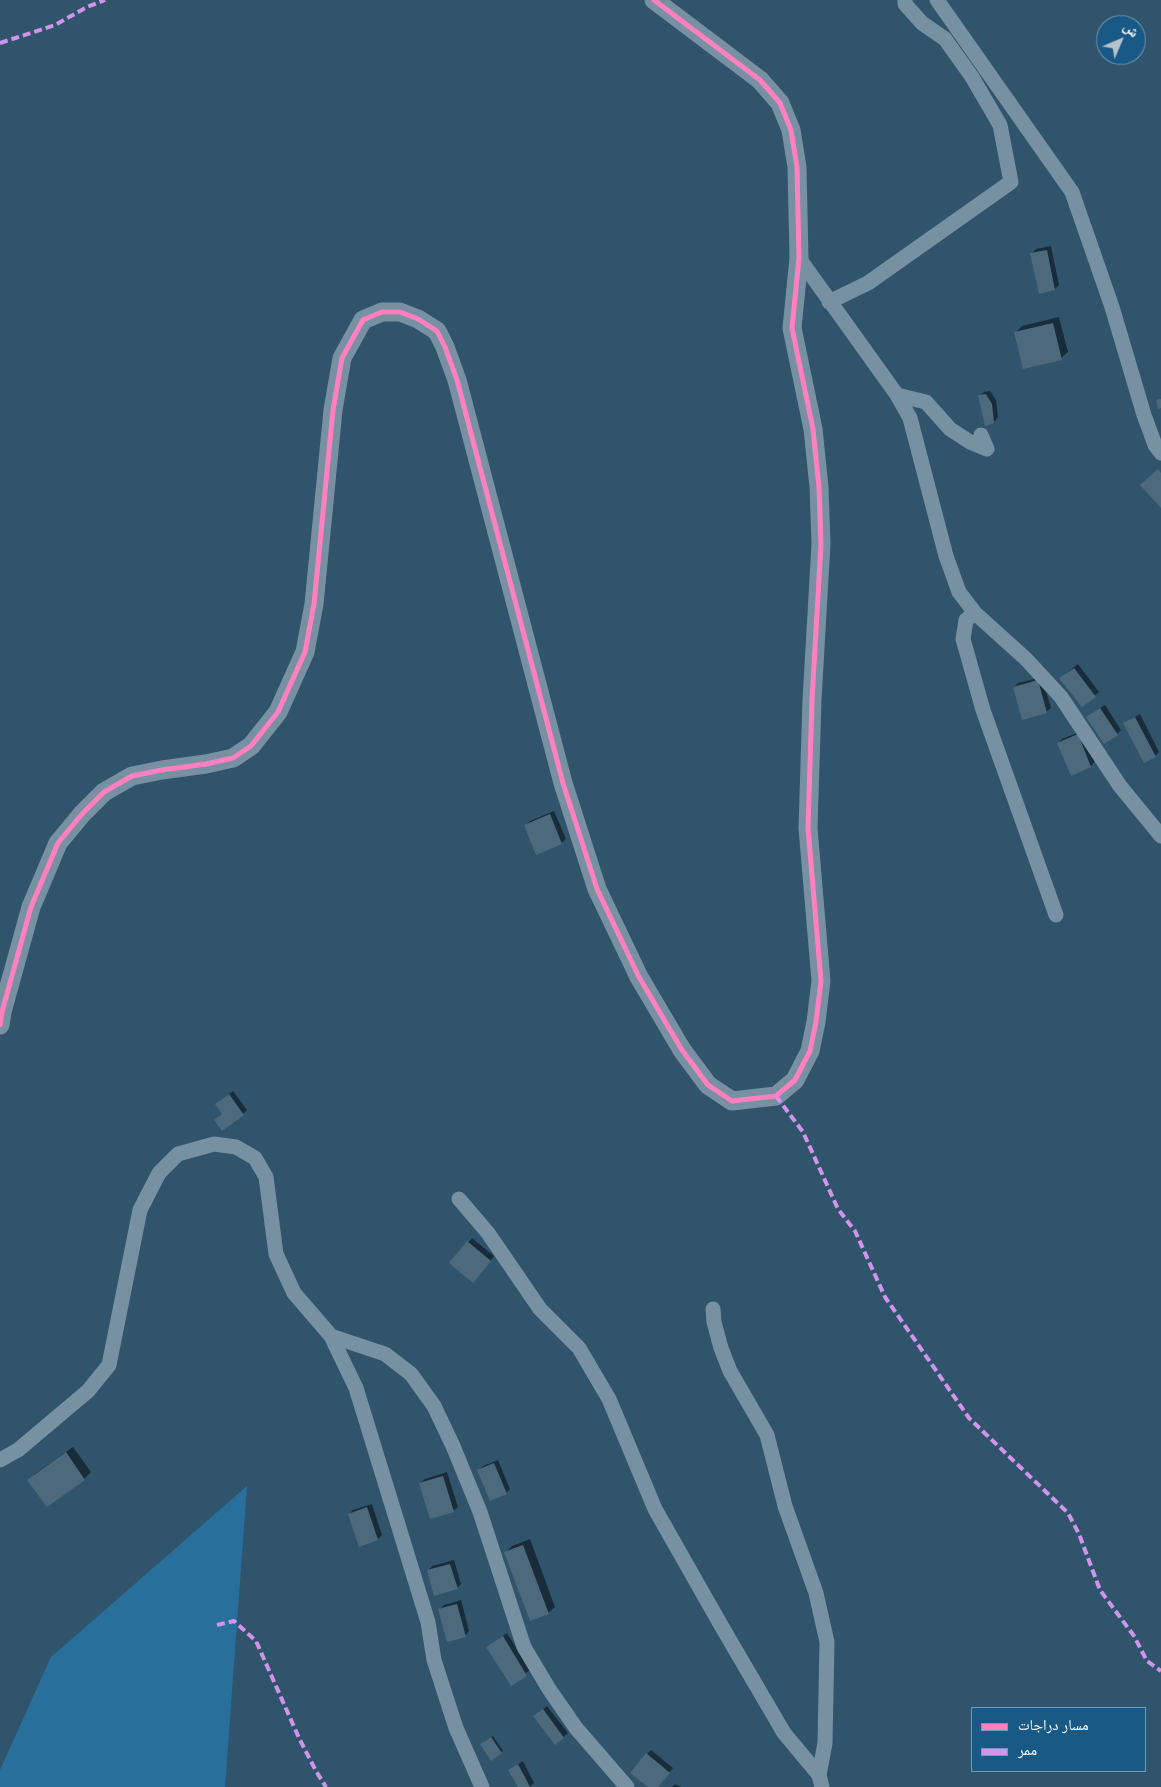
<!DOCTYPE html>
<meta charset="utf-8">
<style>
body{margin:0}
#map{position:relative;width:1161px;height:1787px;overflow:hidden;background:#30546c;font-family:"Nunito Sans","Noto Naskh Arabic",sans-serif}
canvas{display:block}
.legend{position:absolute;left:971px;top:1707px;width:175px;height:65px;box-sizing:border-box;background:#185985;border:1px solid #749bb6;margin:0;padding:6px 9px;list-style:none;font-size:15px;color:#fff}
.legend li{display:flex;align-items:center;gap:10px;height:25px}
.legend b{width:25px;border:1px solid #749bb6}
.north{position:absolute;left:1096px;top:15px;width:50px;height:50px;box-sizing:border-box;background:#185985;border:1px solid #749bb6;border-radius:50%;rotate:45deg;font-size:14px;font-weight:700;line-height:20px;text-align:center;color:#fff}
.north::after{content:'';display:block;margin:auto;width:18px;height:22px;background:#b7c3cc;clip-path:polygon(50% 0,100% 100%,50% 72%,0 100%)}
</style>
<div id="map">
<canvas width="1161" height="1787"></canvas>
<ul class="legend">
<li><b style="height:6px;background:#ff80c0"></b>مسار دراجات</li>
<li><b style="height:6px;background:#d193ec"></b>ممر</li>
</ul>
<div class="north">ش</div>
</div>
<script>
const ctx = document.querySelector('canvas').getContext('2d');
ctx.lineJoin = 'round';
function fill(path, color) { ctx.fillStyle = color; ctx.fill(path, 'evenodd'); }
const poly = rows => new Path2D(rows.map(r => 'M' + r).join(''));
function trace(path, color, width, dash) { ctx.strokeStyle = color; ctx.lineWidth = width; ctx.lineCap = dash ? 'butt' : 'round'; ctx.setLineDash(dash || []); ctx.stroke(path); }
const green = poly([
 [247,1486,225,1787,0,1787,0,1770,51,1657]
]);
const shadow = poly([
 [1051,246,1059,285,1055,289,1031,254,1036,249],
 [1059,317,1068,352,1061,358,1016,332,1022,326],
 [990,391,996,400,998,417,994,422,979,396,984,392],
 [1078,664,1099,692,1082,706,1065,674],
 [1042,677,1051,708,1046,712,1014,687,1018,683],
 [1105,705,1121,730,1117,734,1092,713],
 [1140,714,1159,752,1155,756,1125,723],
 [1082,731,1095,761,1091,766,1071,774,1058,744,1062,739],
 [554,811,566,839,561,843,526,825,530,821],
 [233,1091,247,1110,243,1114,223,1114,221,1100],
 [472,1238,494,1256,477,1277,451,1263],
 [73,1447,91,1472,84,1479,47,1505,29,1480,36,1473],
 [498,1460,510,1489,506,1493,479,1470,483,1466],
 [447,1472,458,1507,453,1511,420,1483,425,1479],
 [372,1504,382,1535,378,1539,349,1514,353,1510],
 [530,1539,555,1607,548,1613,506,1552,512,1546],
 [454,1560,461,1584,457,1588,428,1571,432,1566],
 [461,1600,469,1631,465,1636,440,1609,444,1605],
 [507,1633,530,1670,511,1684,488,1647],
 [547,1706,568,1733,555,1744,539,1712],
 [493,1736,503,1751,501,1753,483,1742],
 [651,1750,673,1768,657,1787,650,1787,647,1754],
 [523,1761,534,1783,530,1787,519,1787,510,1770],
 [675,1784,681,1787,672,1787]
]);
const building = poly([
 [1047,250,1055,290,1039,294,1030,253],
 [1053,323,1062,360,1023,369,1014,332],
 [986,394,992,404,994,423,985,426,978,395],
 [1161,399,1161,408,1158,409,1156,400],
 [1158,469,1161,473,1161,508,1140,485],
 [1074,668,1096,697,1082,707,1059,678],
 [1038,680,1047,713,1022,720,1013,687],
 [1100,708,1118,735,1104,744,1086,717],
 [1135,717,1156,757,1144,763,1123,723],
 [1078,734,1091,767,1071,776,1057,743],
 [550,814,562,844,536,855,524,825],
 [229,1094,244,1115,222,1131,214,1120,222,1114,215,1104],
 [467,1241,491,1261,473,1283,449,1263],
 [66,1452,85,1480,47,1507,27,1480],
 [494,1463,507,1494,490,1501,477,1470],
 [443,1476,454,1512,430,1519,419,1483],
 [367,1507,378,1540,359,1547,348,1514],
 [523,1545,549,1614,530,1621,504,1552],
 [450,1564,458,1589,434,1596,427,1570],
 [457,1604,466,1637,447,1642,438,1609],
 [503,1636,527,1676,511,1686,486,1647],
 [543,1709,564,1738,555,1745,533,1716],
 [491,1737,502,1753,491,1761,480,1744],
 [646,1753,670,1773,658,1787,648,1787,630,1773],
 [518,1764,530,1787,518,1787,508,1770]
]);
const minor = poly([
 [937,0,1072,192,1112,307,1144,415,1155,445,1161,453],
 [799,258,897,395,910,418,946,556,959,592,975,613,1026,659,1061,697,1120,786,1161,836],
 [829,302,868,283,1011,182,1000,125,972,77,945,39,922,23,905,4,905,0],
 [897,395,926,402,950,429,970,442,987,449,981,435],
 [975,613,966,620,963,639,983,710,1056,915],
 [459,1199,488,1233,540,1309,579,1348,609,1399,655,1509,722,1627,784,1733,819,1775],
 [713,1309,714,1322,721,1348,730,1371,767,1435,785,1506,816,1593,827,1642,825,1743,819,1775,822,1787],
 [331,1336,385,1354,411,1374,434,1406,453,1446,480,1512,524,1647,549,1689,576,1728,627,1787],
 [0,1460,18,1450,88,1391,109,1365,140,1210,159,1173,178,1154,214,1144,236,1147,255,1158,266,1177,276,1254,294,1293,331,1336,356,1388,428,1622,434,1660,456,1728,482,1787]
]);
const tertiary = poly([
 [0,1025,2,1012,31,907,58,843,82,814,104,792,132,776,162,770,206,764,233,758,251,746,278,712,305,652,314,604,333,410,342,358,363,320,382,312,400,312,418,319,437,331,445,347,457,380,563,783,597,889,639,977,682,1050,708,1085,732,1101,776,1096,795,1080,810,1051,816,1022,821,981,808,828,812,700,821,544,819,487,813,429,792,328,799,258,797,167,791,130,780,103,760,80,654,0]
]);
const quiet = poly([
 [0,43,55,25,87,7,105,0],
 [776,1096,803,1132,838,1209,855,1231,885,1297,969,1418,1068,1513,1079,1534,1100,1590,1134,1636,1147,1661,1161,1671],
 [217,1625,234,1621,256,1641,299,1738,316,1771,326,1787]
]);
const cycleway = poly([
 [0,1025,2,1012,31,907,58,843,82,814,104,792,132,776,162,770,206,764,233,758,251,746,278,712,305,652,314,604,333,410,342,358,363,320,382,312,400,312,418,319,437,331,445,347,457,380,563,783,597,889,639,977,682,1050,708,1085,732,1101,776,1096,795,1080,810,1051,816,1022,821,981,808,828,812,700,821,544,819,487,813,429,792,328,799,258,797,167,791,130,780,103,760,80,654,0]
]);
fill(green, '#286f9c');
fill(shadow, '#0007');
fill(building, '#4d6a7d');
trace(minor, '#7790a2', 15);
trace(tertiary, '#7790a2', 19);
trace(quiet, '#d193ec', 4, [8, 4]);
trace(cycleway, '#ff80c0', 5);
</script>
